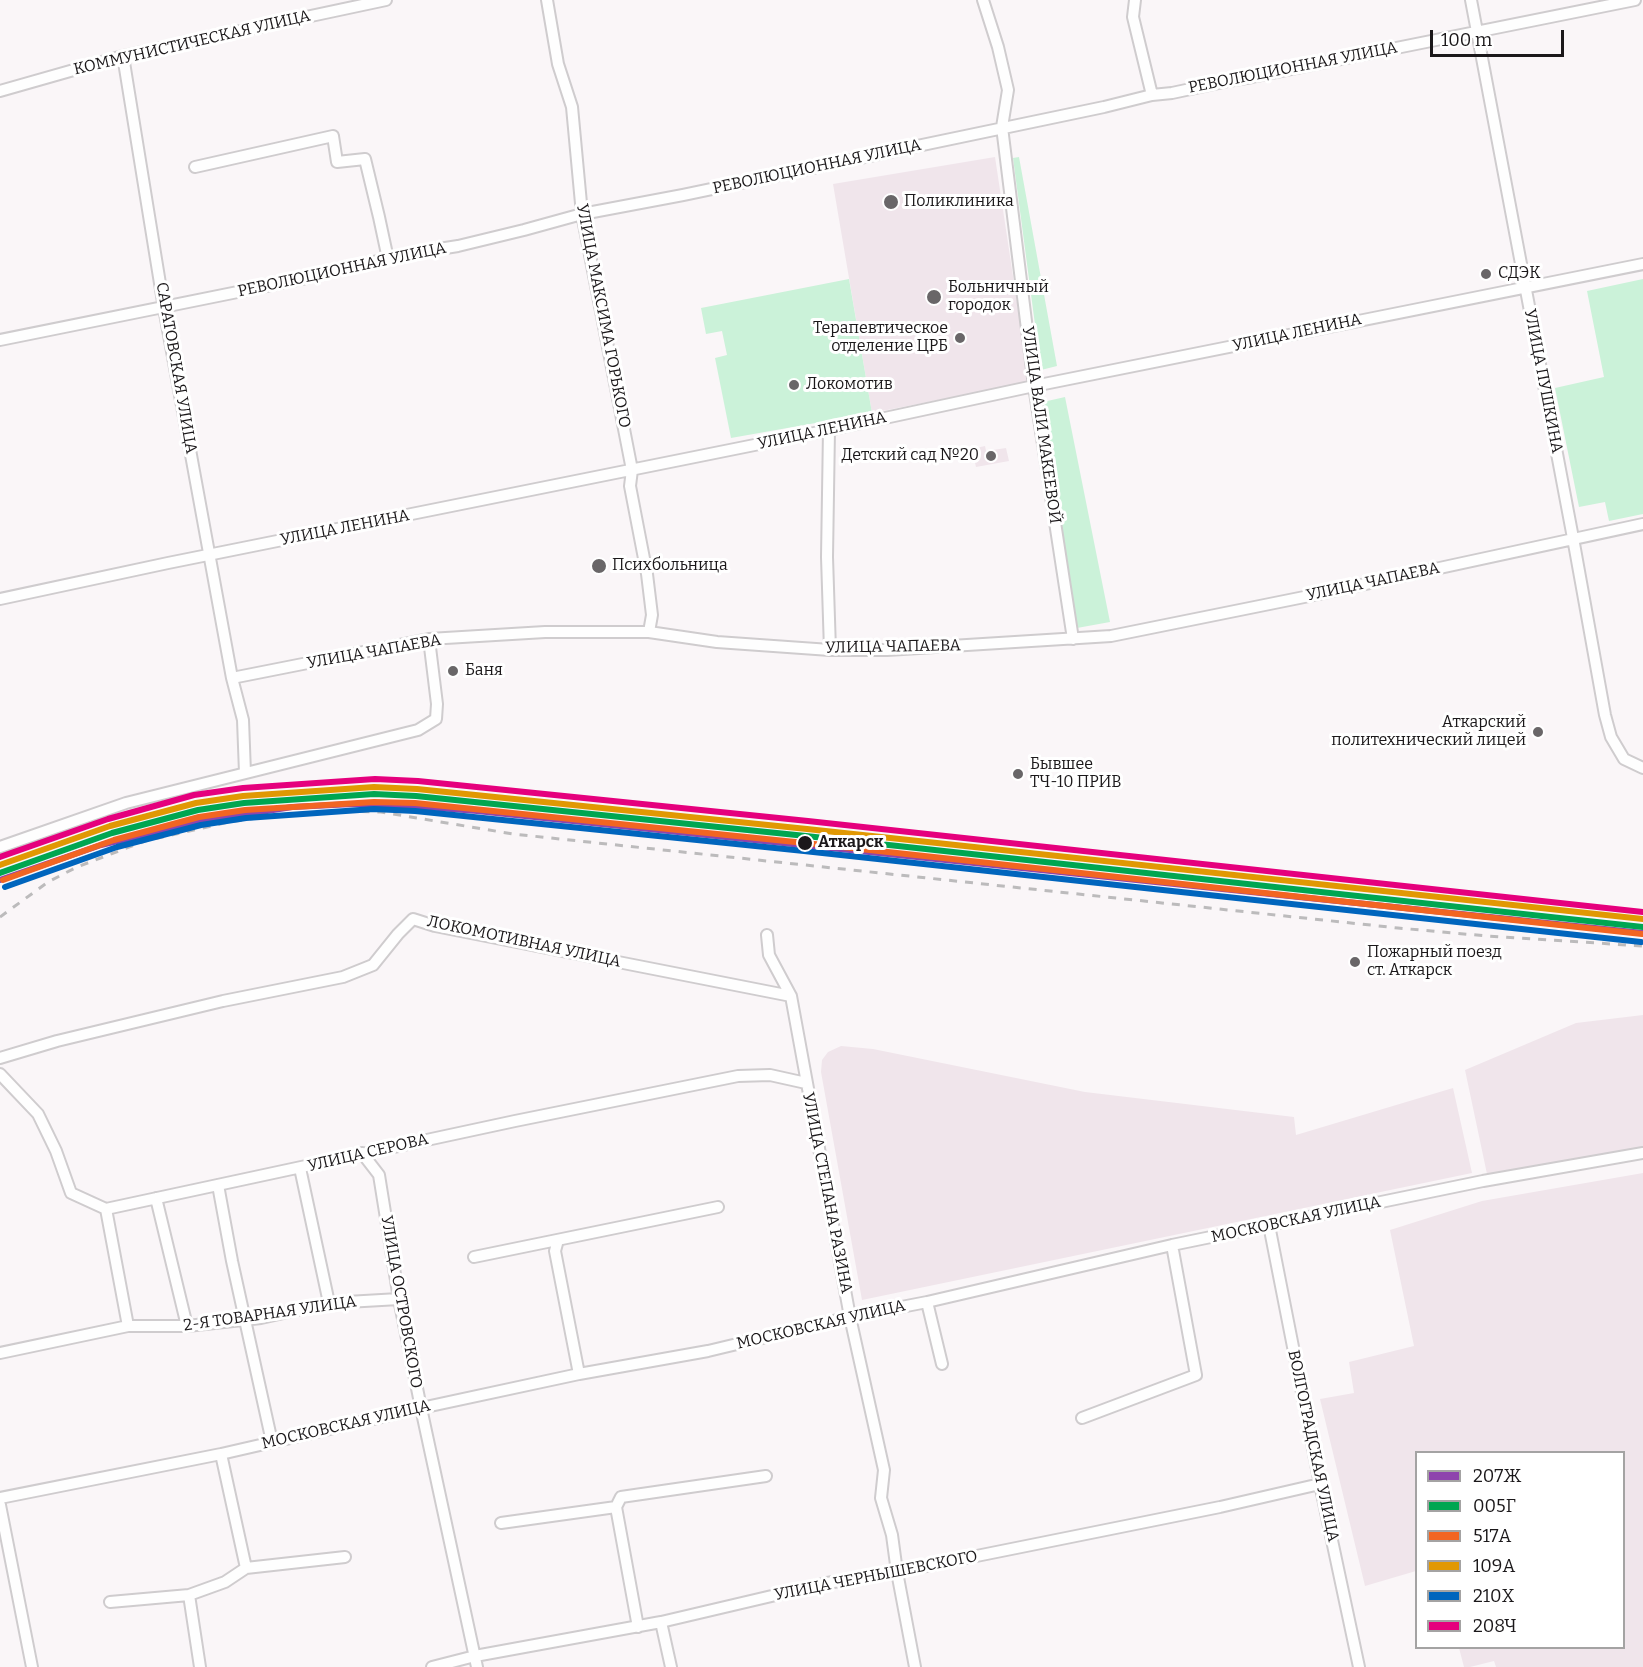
<!DOCTYPE html>
<meta charset="utf-8">
<style>
body{margin:0}
#map{position:relative;width:1643px;height:1667px;overflow:hidden;background:#faf6f8;font-family:Bitter,serif}
canvas{display:block}
.legend{position:absolute;left:1415px;top:1451px;width:210px;height:198px;box-sizing:border-box;background:#fff;border:2px solid #a4a3a3;margin:0;padding:8px 10px;list-style:none;font-size:18px;color:#1b181a}
.legend li{display:flex;align-items:center;gap:12px;height:30px}
.legend b{width:30px;border:2px solid #a4a3a3}
.scale{position:absolute;left:1430px;top:30px;width:134px;height:27px;box-sizing:border-box;border:3px solid #1b181a;border-top:0;padding-left:8px;font-size:18px;line-height:21px;white-space:nowrap;color:#1b181a;-webkit-text-stroke:4px #fff;paint-order:stroke}
</style>
<div id="map">
<canvas width="1643" height="1667"></canvas>
<ul class="legend">
<li><b style="height:8px;background:#8e44ad"></b>207Ж</li>
<li><b style="height:8px;background:#00a651"></b>005Г</li>
<li><b style="height:8px;background:#f26522"></b>517А</li>
<li><b style="height:8px;background:#e19803"></b>109А</li>
<li><b style="height:8px;background:#0065bd"></b>210Х</li>
<li><b style="height:8px;background:#e5007d"></b>208Ч</li>
</ul>
<div class="scale">100 m</div>
</div>
<script>
const ctx = document.querySelector('canvas').getContext('2d');
ctx.lineJoin = 'round';
function fill(path, color) { ctx.fillStyle = color; ctx.fill(path, 'evenodd'); }
const poly = rows => new Path2D(rows.map(r => 'M' + r).join(''));
function trace(path, color, width, dash) { ctx.strokeStyle = color; ctx.lineWidth = width; ctx.lineCap = dash ? 'butt' : 'round'; ctx.setLineDash(dash || []); ctx.stroke(path); }
function drawText(font, color, halo, rows, align = 'center') {
  ctx.font = font + ' Bitter,serif'; ctx.lineWidth = 6; ctx.setLineDash([]); ctx.textBaseline = 'middle'; ctx.strokeStyle = halo; ctx.fillStyle = color; for (const [text, x, y, turn = 0] of rows) {
    ctx.save(); ctx.translate(x, y); ctx.rotate((+turn || 0) * Math.PI / 180); ctx.textAlign = isNaN(turn) ? turn : align; if (halo) ctx.strokeText(text, 0, 0); ctx.fillText(text, 0, 0); ctx.restore();
  }
}
const built = poly([
 [995,157,1029,382,872,413,833,184],
 [985,446,986,451,1006,448,1009,461,976,467,972,449],
 [1643,1015,1643,1147,1487,1174,1465,1070,1576,1023],
 [841,1046,873,1049,1085,1092,1294,1117,1296,1135,1453,1088,1472,1173,862,1300,821,1072,822,1060,828,1052],
 [1643,1173,1643,1667,1496,1667,1494,1661,1470,1667,1464,1667,1459,1648,1624,1648,1624,1452,1416,1452,1416,1571,1365,1586,1320,1399,1354,1393,1349,1362,1414,1346,1390,1230,1482,1201]
]);
const green = poly([
 [1019,157,1057,366,1041,370,1013,158],
 [849,279,872,413,731,438,715,358,727,355,722,331,706,334,701,308],
 [1643,279,1643,514,1609,521,1605,502,1579,507,1555,388,1604,377,1587,291],
 [1065,397,1110,622,1077,628,1043,402]
]);
const minor = poly([
 [547,0,558,64,572,107,582,214,632,470,630,486,647,574,652,615,649,632],
 [983,0,998,47,1008,90,1002,127,1034,386,1073,639],
 [1135,0,1133,17,1152,95],
 [1471,0,1573,538,1605,715,1611,737,1624,759,1643,768],
 [123,56,164,308,232,678],
 [0,91,123,56,386,0],
 [195,167,333,136,337,162,365,159,379,217,388,259],
 [0,340,302,279,407,254,458,246,524,230,582,214,683,195,1104,107,1152,95,1172,93,1228,81,1252,77,1635,0],
 [829,430,827,557,830,650],
 [0,599,168,563,829,430,1034,386,1643,264],
 [245,773,243,720,232,678,429,639,545,632,649,632,717,642,830,650,887,650,1111,636,1324,593,1643,524],
 [0,847,126,803,418,730,436,719,437,704,429,639],
 [767,935,769,955,791,996,850,1317,884,1470,881,1498,892,1535,897,1572,915,1667],
 [0,1058,57,1041,223,1001,343,977,373,965,398,934,413,919,435,926,791,996],
 [0,1074,38,1114,56,1151,71,1193,106,1209,515,1121,738,1076,770,1075,806,1083],
 [362,1153,379,1175,399,1299,421,1408,477,1667],
 [300,1168,329,1303],
 [218,1185,232,1261,272,1442],
 [156,1198,187,1326],
 [106,1209,128,1326],
 [1269,1225,1320,1484,1359,1667],
 [558,1240,555,1251,579,1374],
 [474,1257,718,1207],
 [927,1302,942,1364],
 [0,1353,128,1326,187,1326,261,1318,329,1303,399,1299],
 [1082,1418,1196,1375,1172,1245],
 [221,1454,246,1568],
 [0,1498,221,1454,421,1408,579,1374,708,1351,850,1317,927,1302,1172,1245,1483,1181,1643,1153],
 [0,1505,32,1667],
 [616,1507,638,1627],
 [501,1523,616,1507,621,1497,766,1476],
 [189,1595,200,1667],
 [110,1602,189,1595,225,1582,246,1568,345,1557],
 [661,1622,671,1667],
 [432,1667,475,1656,661,1622,827,1583,897,1572,1220,1507,1320,1484]
]);
const rail = poly([
 [0,917,48,882,77,867,145,841,229,822,287,814,348,811,381,812,513,834,1398,928,1487,936,1643,946]
]);
const rail1 = poly([
 [0,880,101,845,192,823,292,807,353,804,400,805,477,811,1643,933]
]);
const rail2 = poly([
 [0,873,112,833,198,810,244,803,374,794,416,796,806,836,1643,927]
]);
const rail3 = poly([
 [3,880,114,840,199,817,245,810,374,802,415,803,805,843,1642,934]
]);
const rail4 = poly([
 [0,865,110,826,196,803,243,796,374,787,417,789,807,829,1643,919]
]);
const rail5 = poly([
 [5,887,117,847,201,825,246,818,374,809,415,811,804,851,1641,942]
]);
const rail6 = poly([
 [0,857,108,819,194,795,243,788,375,779,418,781,808,821,1643,912]
]);
const markers = [
 [891,202,8,"#696668"],
 [1486,274,6,"#696668"],
 [934,297,8,"#696668"],
 [960,338,6,"#696668"],
 [794,385,6,"#696668"],
 [991,456,6,"#696668"],
 [599,566,8,"#696668"],
 [453,671,6,"#696668"],
 [1538,732,6,"#696668"],
 [1018,774,6,"#696668"],
 [805,843,8,"#1b181a"],
 [1355,962,6,"#696668"]
];
const streetNames = [
 ["КОММУНИСТИЧЕСКАЯ УЛИЦА",192,43,-13],
 ["РЕВОЛЮЦИОННАЯ УЛИЦА",1293,68,-11],
 ["РЕВОЛЮЦИОННАЯ УЛИЦА",817,167,-12],
 ["РЕВОЛЮЦИОННАЯ УЛИЦА",342,270,-12],
 ["УЛИЦА МАКСИМА ГОРЬКОГО",603,316,79],
 ["УЛИЦА ЛЕНИНА",1297,333,-12],
 ["САРАТОВСКАЯ УЛИЦА",176,368,80],
 ["УЛИЦА ПУШКИНА",1543,381,79],
 ["УЛИЦА ВАЛИ МАКЕЕВОЙ",1041,425,82],
 ["УЛИЦА ЛЕНИНА",822,431,-12],
 ["УЛИЦА ЛЕНИНА",345,528,-11],
 ["УЛИЦА ЧАПАЕВА",1373,582,-12],
 ["УЛИЦА ЧАПАЕВА",893,647,-1],
 ["УЛИЦА ЧАПАЕВА",374,652,-10],
 ["ЛОКОМОТИВНАЯ УЛИЦА",524,942,12],
 ["УЛИЦА СЕРОВА",368,1153,-13],
 ["УЛИЦА СТЕПАНА РАЗИНА",827,1193,79],
 ["МОСКОВСКАЯ УЛИЦА",1296,1220,-12],
 ["УЛИЦА ОСТРОВСКОГО",401,1302,80],
 ["2-Я ТОВАРНАЯ УЛИЦА",270,1314,-8],
 ["МОСКОВСКАЯ УЛИЦА",821,1325,-13],
 ["МОСКОВСКАЯ УЛИЦА",346,1425,-13],
 ["ВОЛГОГРАДСКАЯ УЛИЦА",1313,1446,78],
 ["УЛИЦА ЧЕРНЫШЕВСКОГО",876,1576,-11]
];
const poiNames = [
 ["Поликлиника",904,202],
 ["СДЭК",1498,274],
 ["Больничный",948,288],
 ["городок",948,306],
 ["Терапевтическое",948,329,"right"],
 ["отделение ЦРБ",948,347,"right"],
 ["Локомотив",806,385],
 ["Детский сад №20",979,456,"right"],
 ["Психбольница",612,566],
 ["Баня",465,671],
 ["Аткарский",1526,723,"right"],
 ["политехнический лицей",1526,741,"right"],
 ["Бывшее",1030,765],
 ["ТЧ-10 ПРИВ",1030,783],
 ["Пожарный поезд",1367,953],
 ["ст. Аткарск",1367,971]
];
const stopNames = [
 ["Аткарск",818,843]
];
fill(built, '#f0e5eb');
fill(green, '#cbf2d9');
trace(minor, '#cfccce', 14);
trace(minor, '#fefefe', 10);
trace(rail, '#bcbbbc', 3, [8, 8]);
trace(rail1, '#8e44ad', 6);
trace(rail2, '#00a651', 6);
trace(rail3, '#f26522', 6);
trace(rail4, '#e19803', 6);
trace(rail5, '#0065bd', 6);
trace(rail6, '#e5007d', 6);
for (const [x, y, r, color] of markers) { const dot = new Path2D(); dot.arc(x, y, r, 0, 2 * Math.PI); ctx.fillStyle = color; ctx.fill(dot); trace(dot, '#fff', 2); }
drawText('16px', '#1b181a', '#fff', streetNames);
drawText('16px', '#1b181a', '#fff', poiNames, 'left');
drawText('bold 16px', '#1b181a', '#fff', stopNames, 'left');
</script>
